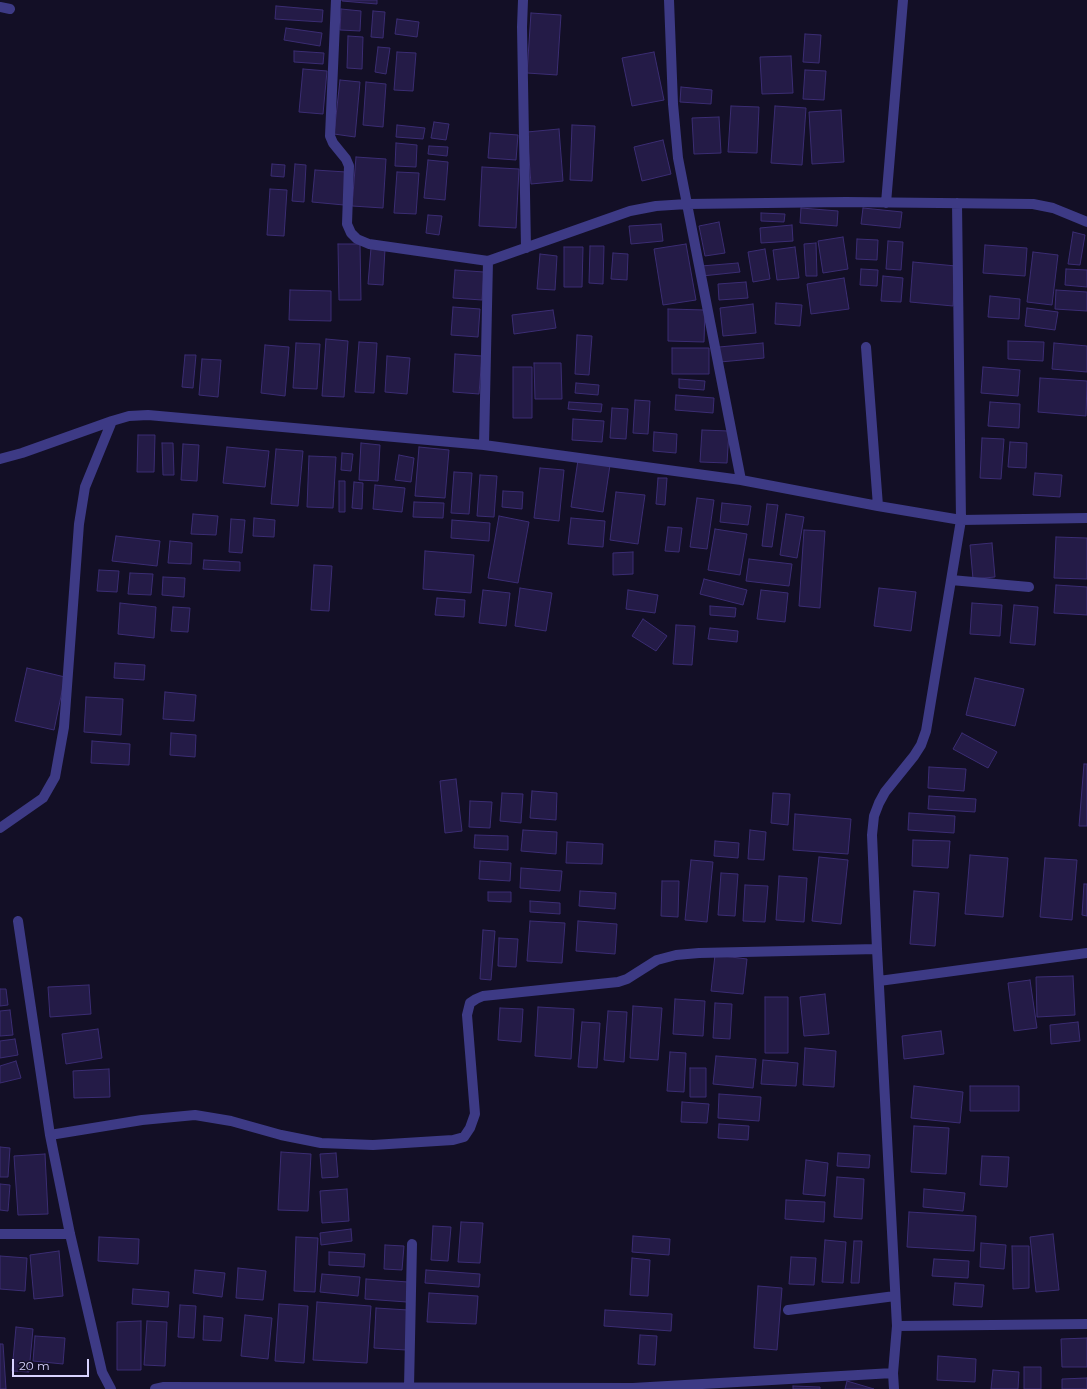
<!DOCTYPE html>
<style>
body{margin:0}
#map{position:relative;width:1087px;height:1389px;overflow:hidden;background:#130f26;font-family:Montserrat,sans-serif}
canvas{display:block}
.scale{position:absolute;left:12px;top:1359px;width:77px;height:18px;box-sizing:border-box;border:2px solid #d9d4ff;border-top:0;padding-left:5px;font-size:12px;line-height:14px;white-space:nowrap;color:#d9d4ff;-webkit-text-stroke:3px #130f26;paint-order:stroke}
</style>
<div id="map">
<canvas width="1087" height="1389"></canvas>
<div class="scale">20 m</div>
</div>
<script>
const ctx = document.querySelector('canvas').getContext('2d');
ctx.lineJoin = 'round';
function fill(path, color) { ctx.fillStyle = color; ctx.fill(path, 'evenodd'); }
const poly = rows => new Path2D(rows.map(r => 'M' + r).join(''));
function trace(path, color, width, dash) { ctx.strokeStyle = color; ctx.lineWidth = width; ctx.lineCap = dash ? 'butt' : 'round'; ctx.setLineDash(dash || []); ctx.stroke(path); }
const building = poly([
 [342,0,377,0,377,4,342,1,342,0],
 [276,6,323,10,322,22,275,19,276,6],
 [341,9,361,11,360,31,340,30,341,9],
 [373,11,385,12,383,38,371,37,373,11],
 [531,13,561,15,557,75,527,73,531,13],
 [397,19,419,22,417,37,395,34,397,19],
 [286,28,322,33,320,46,284,40,286,28],
 [805,34,821,35,819,63,803,62,805,34],
 [348,36,363,37,362,69,347,68,348,36],
 [378,47,390,48,386,74,375,72,378,47],
 [294,51,324,53,323,64,294,62,294,51],
 [397,52,416,53,413,91,394,90,397,52],
 [654,52,664,100,632,106,622,58,654,52],
 [791,56,793,93,762,94,760,57,791,56],
 [303,69,327,71,323,114,299,112,303,69],
 [805,70,826,71,824,100,803,99,805,70],
 [340,80,360,82,355,137,334,134,340,80],
 [366,82,386,84,383,127,363,125,366,82],
 [681,87,712,90,711,104,680,102,681,87],
 [731,106,759,107,757,153,728,152,731,106],
 [775,106,806,108,802,165,771,163,775,106],
 [841,110,844,162,812,164,809,112,841,110],
 [719,117,721,153,694,154,692,118,719,117],
 [434,122,449,124,446,140,431,138,434,122],
 [397,125,425,128,423,139,396,137,397,125],
 [572,125,595,126,592,181,570,180,572,125],
 [559,129,563,181,531,184,527,132,559,129],
 [490,133,518,135,516,160,488,158,490,133],
 [663,140,671,174,642,181,634,147,663,140],
 [396,143,417,145,416,167,395,166,396,143],
 [429,146,448,147,447,156,428,154,429,146],
 [356,157,386,159,383,208,352,206,356,157],
 [428,160,448,162,445,200,424,198,428,160],
 [272,164,285,165,284,177,271,176,272,164],
 [295,164,306,165,304,202,292,201,295,164],
 [482,167,519,169,516,228,479,226,482,167],
 [315,170,346,172,344,205,312,202,315,170],
 [397,172,419,173,416,214,394,213,397,172],
 [270,189,287,190,284,236,267,235,270,189],
 [801,208,838,211,837,226,800,223,801,208],
 [863,208,902,212,900,228,861,224,863,208],
 [761,213,785,214,784,222,761,221,761,213],
 [428,215,442,216,439,235,426,233,428,215],
 [719,222,725,253,705,256,699,226,719,222],
 [661,224,663,241,631,244,629,226,661,224],
 [792,225,793,241,761,243,760,228,792,225],
 [1073,232,1085,235,1080,265,1068,264,1073,232],
 [843,237,848,269,823,273,818,241,843,237],
 [857,239,878,240,877,260,856,259,857,239],
 [888,241,903,242,901,270,886,269,888,241],
 [816,243,817,276,806,276,804,244,816,243],
 [338,244,360,244,361,300,339,300,338,244],
 [686,244,696,300,663,305,654,249,686,244],
 [985,245,1027,248,1025,276,983,273,985,245],
 [590,246,604,246,603,284,589,283,590,246],
 [564,247,583,247,582,287,564,287,564,247],
 [795,247,799,278,777,280,773,250,795,247],
 [371,248,385,249,383,285,368,284,371,248],
 [765,249,770,279,753,282,748,252,765,249],
 [1033,252,1058,255,1052,305,1027,302,1033,252],
 [613,253,628,254,627,280,611,279,613,253],
 [540,254,557,256,555,290,537,289,540,254],
 [913,262,956,266,953,306,910,302,913,262],
 [738,263,740,272,702,276,701,266,738,263],
 [861,269,878,270,877,286,860,285,861,269],
 [1066,269,1087,270,1087,287,1065,285,1066,269],
 [455,270,484,272,482,300,453,298,455,270],
 [883,276,903,278,901,302,881,301,883,276],
 [844,278,849,309,811,314,807,284,844,278],
 [746,282,748,298,719,300,718,284,746,282],
 [290,290,331,291,331,321,289,320,290,290],
 [1056,290,1087,292,1087,311,1055,309,1056,290],
 [990,296,1020,299,1019,319,988,317,990,296],
 [776,303,802,305,800,326,775,324,776,303],
 [753,304,756,333,723,336,720,308,753,304],
 [453,307,480,309,478,337,451,335,453,307],
 [1027,308,1058,312,1055,330,1025,326,1027,308],
 [668,309,705,310,704,342,668,341,668,309],
 [553,310,556,328,514,334,512,315,553,310],
 [577,335,592,336,589,375,575,374,577,335],
 [326,339,348,341,344,397,322,396,326,339],
 [1008,341,1044,342,1043,361,1008,359,1008,341],
 [359,342,377,343,374,393,355,392,359,342],
 [296,343,320,344,317,389,293,388,296,343],
 [763,343,764,358,720,362,719,347,763,343],
 [1054,343,1087,346,1087,372,1052,369,1054,343],
 [265,345,289,347,285,396,261,393,265,345],
 [672,348,709,348,709,374,672,374,672,348],
 [455,354,482,356,479,394,453,392,455,354],
 [185,355,196,355,193,388,182,387,185,355],
 [387,356,410,358,407,394,385,392,387,356],
 [202,359,221,360,218,397,199,395,202,359],
 [534,363,561,363,562,399,535,399,534,363],
 [513,367,532,367,532,418,513,418,513,367],
 [983,367,1020,370,1018,396,981,393,983,367],
 [1040,378,1087,381,1086,416,1038,412,1040,378],
 [679,379,705,381,704,390,679,388,679,379],
 [576,383,599,385,598,395,575,393,576,383],
 [676,395,714,398,713,413,675,410,676,395],
 [635,400,650,401,648,434,633,433,635,400],
 [569,402,602,404,601,412,568,409,569,402],
 [990,402,1020,404,1019,428,988,426,990,402],
 [612,408,628,409,626,439,610,438,612,408],
 [573,419,604,421,602,442,572,440,573,419],
 [702,430,729,431,727,463,700,462,702,430],
 [654,432,677,434,676,453,653,451,654,432],
 [138,435,155,435,154,472,137,472,138,435],
 [982,438,1004,439,1001,479,980,478,982,438],
 [1010,442,1027,443,1026,468,1008,467,1010,442],
 [162,443,173,443,174,475,163,475,162,443],
 [361,443,380,445,378,481,359,480,361,443],
 [183,444,199,445,197,481,181,480,183,444],
 [227,447,269,451,265,487,223,483,227,447],
 [419,447,449,450,445,498,415,496,419,447],
 [276,449,303,451,298,506,271,504,276,449],
 [342,453,353,454,351,471,341,470,342,453],
 [399,455,414,458,411,482,395,480,399,455],
 [309,456,336,457,333,508,307,507,309,456],
 [578,460,610,465,603,512,571,507,578,460],
 [540,468,564,470,559,521,534,518,540,468],
 [454,472,472,473,469,514,451,513,454,472],
 [1035,473,1062,475,1060,497,1033,495,1035,473],
 [480,475,497,476,494,517,477,516,480,475],
 [658,478,667,478,665,505,656,504,658,478],
 [339,481,345,481,345,512,339,512,339,481],
 [354,482,363,483,362,509,352,508,354,482],
 [375,485,405,488,402,512,373,509,375,485],
 [503,491,523,492,522,509,502,507,503,491],
 [616,492,645,495,638,544,610,540,616,492],
 [697,498,714,500,707,549,690,547,697,498],
 [414,502,444,503,443,518,413,517,414,502],
 [722,503,751,506,748,525,720,522,722,503],
 [767,504,778,505,772,547,762,546,767,504],
 [193,514,218,516,216,535,191,534,193,514],
 [786,514,804,517,797,558,780,555,786,514],
 [499,516,529,522,518,583,488,578,499,516],
 [254,518,275,520,274,537,253,536,254,518],
 [571,518,605,521,603,547,568,544,571,518],
 [231,519,245,520,242,553,229,552,231,519],
 [452,520,490,523,489,541,451,538,452,520],
 [668,527,682,528,679,552,665,551,668,527],
 [715,529,747,534,740,575,708,570,715,529],
 [804,530,825,531,820,608,799,606,804,530],
 [116,536,160,541,157,566,112,561,116,536],
 [1056,537,1087,538,1087,579,1054,578,1056,537],
 [170,541,192,543,191,564,168,563,170,541],
 [992,543,995,577,973,579,970,545,992,543],
 [425,551,474,555,471,593,423,589,425,551],
 [633,552,633,574,613,575,613,553,633,552],
 [749,559,792,564,789,586,746,581,749,559],
 [204,560,240,562,240,571,203,569,204,560],
 [314,565,332,566,329,611,311,610,314,565],
 [99,570,119,571,117,592,97,591,99,570],
 [130,573,153,574,151,595,128,594,130,573],
 [163,577,185,578,184,597,162,595,163,577],
 [704,579,747,590,743,605,700,594,704,579],
 [1056,585,1087,587,1087,615,1054,613,1056,585],
 [520,588,552,593,546,631,515,626,520,588],
 [879,588,916,592,911,631,874,626,879,588],
 [483,590,510,593,506,626,479,623,483,590],
 [628,590,658,595,655,613,626,609,628,590],
 [761,590,788,593,785,622,757,619,761,590],
 [437,598,465,600,464,617,435,615,437,598],
 [120,603,156,607,154,638,118,634,120,603],
 [972,603,1002,605,1000,636,970,634,972,603],
 [1014,605,1038,607,1035,645,1010,643,1014,605],
 [710,606,736,608,735,617,710,615,710,606],
 [173,607,190,608,188,632,171,631,173,607],
 [643,619,667,636,656,651,632,636,643,619],
 [676,625,695,626,692,665,673,664,676,625],
 [710,628,738,631,737,642,708,639,710,628],
 [115,663,145,665,144,680,114,678,115,663],
 [27,668,65,677,54,730,15,721,27,668],
 [975,678,1024,689,1015,726,966,715,975,678],
 [165,692,196,695,194,721,163,719,165,692],
 [86,697,123,699,121,735,84,732,86,697],
 [171,733,196,735,195,757,170,755,171,733],
 [962,733,997,752,988,768,953,749,962,733],
 [92,741,130,744,129,765,91,763,92,741],
 [1084,764,1087,764,1087,826,1079,826,1084,764],
 [929,767,966,769,964,791,928,788,929,767],
 [456,779,462,831,445,833,440,781,456,779],
 [532,791,557,793,556,820,530,818,532,791],
 [502,793,523,794,521,823,500,821,502,793],
 [773,793,790,794,788,825,771,823,773,793],
 [929,796,976,799,975,812,928,809,929,796],
 [470,801,492,802,490,828,469,827,470,801],
 [909,813,955,816,954,833,908,830,909,813],
 [795,814,851,819,848,854,793,850,795,814],
 [523,830,557,832,556,854,521,851,523,830],
 [750,830,766,832,764,860,748,859,750,830],
 [475,835,508,836,508,850,474,848,475,835],
 [913,840,950,841,948,868,912,866,913,840],
 [715,841,739,843,738,858,714,856,715,841],
 [567,842,603,844,602,864,566,863,567,842],
 [970,855,1008,858,1003,917,965,914,970,855],
 [819,857,848,860,841,924,812,921,819,857],
 [1045,858,1077,860,1072,920,1040,917,1045,858],
 [691,860,713,862,707,922,685,920,691,860],
 [480,861,511,863,510,881,479,879,480,861],
 [521,868,562,871,560,891,520,888,521,868],
 [721,873,738,874,735,916,718,915,721,873],
 [779,876,807,878,804,922,776,920,779,876],
 [662,881,679,881,678,917,661,916,662,881],
 [1084,884,1087,884,1087,916,1082,915,1084,884],
 [745,885,768,886,765,922,743,921,745,885],
 [580,891,616,893,615,909,579,906,580,891],
 [914,891,939,893,935,946,910,944,914,891],
 [488,892,511,892,511,902,488,901,488,892],
 [530,901,560,903,560,914,530,912,530,901],
 [530,921,565,923,562,963,527,961,530,921],
 [578,921,617,924,615,954,576,951,578,921],
 [483,930,495,931,491,980,480,979,483,930],
 [499,938,518,939,516,967,498,966,499,938],
 [715,955,747,959,743,994,711,991,715,955],
 [1073,976,1075,1015,1037,1017,1036,977,1073,976],
 [1030,980,1037,1028,1014,1031,1008,983,1030,980],
 [89,985,91,1014,50,1017,48,987,89,985],
 [0,989,6,989,8,1005,0,1006,0,989],
 [825,994,829,1034,804,1036,800,997,825,994],
 [765,997,788,997,788,1053,765,1053,765,997],
 [675,999,705,1001,703,1036,673,1034,675,999],
 [715,1003,732,1004,730,1039,713,1038,715,1003],
 [633,1006,662,1008,658,1060,630,1058,633,1006],
 [538,1007,574,1009,571,1059,535,1056,538,1007],
 [500,1008,523,1009,521,1042,498,1040,500,1008],
 [10,1010,13,1035,0,1036,0,1011,10,1010],
 [608,1011,627,1012,624,1062,604,1060,608,1011],
 [582,1022,600,1023,597,1068,578,1067,582,1022],
 [1078,1022,1080,1041,1051,1044,1050,1025,1078,1022],
 [98,1029,102,1058,66,1064,62,1034,98,1029],
 [941,1031,944,1054,904,1059,902,1036,941,1031],
 [15,1039,18,1055,0,1058,0,1041,15,1039],
 [805,1048,836,1051,834,1087,803,1085,805,1048],
 [670,1052,686,1053,684,1092,667,1091,670,1052],
 [716,1056,756,1059,753,1088,713,1084,716,1056],
 [763,1060,798,1063,796,1086,761,1084,763,1060],
 [16,1061,21,1078,0,1083,0,1066,16,1061],
 [690,1068,706,1068,706,1097,690,1097,690,1068],
 [109,1069,110,1097,74,1098,73,1071,109,1069],
 [914,1086,963,1092,960,1123,911,1118,914,1086],
 [970,1086,1019,1086,1019,1111,970,1111,970,1086],
 [719,1094,761,1097,759,1121,718,1118,719,1094],
 [682,1102,709,1104,707,1123,681,1122,682,1102],
 [719,1124,749,1126,748,1140,718,1138,719,1124],
 [914,1126,949,1128,946,1174,911,1172,914,1126],
 [0,1147,10,1148,8,1177,0,1177,0,1147],
 [281,1152,311,1154,308,1211,278,1210,281,1152],
 [336,1153,338,1177,322,1178,320,1154,336,1153],
 [838,1153,870,1155,869,1168,837,1166,838,1153],
 [45,1154,48,1214,18,1215,14,1156,45,1154],
 [982,1156,1009,1157,1007,1187,980,1185,982,1156],
 [806,1160,828,1163,825,1196,803,1194,806,1160],
 [837,1177,864,1179,862,1219,834,1217,837,1177],
 [0,1184,10,1185,8,1211,0,1210,0,1184],
 [347,1189,349,1221,322,1223,320,1191,347,1189],
 [924,1189,965,1193,963,1211,923,1207,924,1189],
 [786,1200,825,1202,824,1222,785,1219,786,1200],
 [909,1212,976,1216,974,1251,907,1247,909,1212],
 [461,1222,483,1223,480,1263,458,1262,461,1222],
 [433,1226,451,1227,448,1261,431,1260,433,1226],
 [351,1229,352,1241,321,1245,320,1233,351,1229],
 [1053,1234,1059,1290,1036,1292,1030,1237,1053,1234],
 [633,1236,670,1239,669,1255,632,1252,633,1236],
 [99,1237,139,1239,138,1264,98,1261,99,1237],
 [296,1237,318,1238,315,1292,294,1291,296,1237],
 [825,1240,846,1242,843,1283,822,1282,825,1240],
 [854,1241,862,1241,859,1283,851,1283,854,1241],
 [981,1243,1006,1245,1004,1269,980,1267,981,1243],
 [385,1245,404,1246,402,1270,384,1269,385,1245],
 [1012,1246,1029,1246,1029,1288,1013,1289,1012,1246],
 [59,1251,63,1296,34,1299,30,1255,59,1251],
 [329,1252,365,1254,364,1267,329,1265,329,1252],
 [0,1256,27,1258,25,1291,0,1289,0,1256],
 [791,1257,816,1258,814,1285,789,1284,791,1257],
 [632,1258,650,1260,648,1296,630,1295,632,1258],
 [934,1259,969,1261,968,1278,932,1276,934,1259],
 [238,1268,266,1271,263,1300,236,1298,238,1268],
 [195,1270,225,1273,222,1297,193,1293,195,1270],
 [426,1270,480,1274,479,1287,425,1283,426,1270],
 [322,1274,360,1277,358,1296,320,1292,322,1274],
 [366,1279,408,1282,407,1302,365,1299,366,1279],
 [955,1283,984,1285,982,1307,953,1305,955,1283],
 [758,1286,782,1288,777,1350,754,1348,758,1286],
 [133,1289,169,1292,168,1307,132,1304,133,1289],
 [429,1293,478,1296,476,1324,427,1322,429,1293],
 [317,1302,371,1306,367,1363,313,1360,317,1302],
 [279,1304,308,1306,304,1363,275,1361,279,1304],
 [180,1305,196,1306,194,1338,178,1337,180,1305],
 [376,1308,408,1310,406,1350,374,1348,376,1308],
 [605,1310,672,1314,671,1331,604,1326,605,1310],
 [245,1315,272,1318,268,1359,241,1356,245,1315],
 [204,1316,223,1318,221,1341,203,1340,204,1316],
 [141,1321,141,1370,117,1370,117,1322,141,1321],
 [147,1321,167,1322,165,1366,144,1365,147,1321],
 [16,1327,33,1329,29,1372,12,1371,16,1327],
 [640,1335,657,1336,655,1365,638,1364,640,1335],
 [35,1336,65,1338,63,1364,33,1361,35,1336],
 [1087,1338,1087,1367,1062,1367,1061,1339,1087,1338],
 [0,1344,3,1344,6,1389,0,1389,0,1344],
 [938,1356,976,1359,975,1382,937,1380,938,1356],
 [1024,1367,1041,1367,1041,1389,1024,1389,1024,1367],
 [993,1370,1019,1372,1018,1389,991,1389,993,1370],
 [1087,1378,1087,1389,1062,1389,1062,1379,1087,1378],
 [847,1381,874,1389,845,1389,847,1381],
 [793,1386,820,1387,820,1389,793,1389,793,1386]
]);
const minor = poly([
 [336,0,330,136,333,143,346,159,349,166,347,224,351,233,357,239,369,244,488,261,630,211,656,206,687,204,846,202,1033,204,1053,208,1087,222],
 [523,0,522,27,526,248],
 [669,0,673,104,678,158,741,480],
 [0,7,10,9],
 [886,203,903,0],
 [866,347,878,506],
 [484,445,488,261],
 [0,459,22,453,112,421,129,416,148,415,484,445,741,480,878,506,961,520,957,203],
 [951,580,1029,587],
 [0,828,43,798,55,777,64,727,79,524,85,487,112,421],
 [18,921,50,1135,70,1234,102,1372,111,1389],
 [879,981,1087,953],
 [50,1135,142,1120,195,1115,231,1121,281,1135,321,1143,373,1145,453,1140,464,1137,470,1128,475,1114,467,1015,470,1003,476,999,483,996,618,982,627,979,657,960,676,955,699,953,877,949],
 [0,1234,70,1234],
 [788,1310,895,1296],
 [897,1326,1087,1324],
 [409,1387,412,1244],
 [155,1389,164,1387,633,1388,893,1373],
 [894,1389,893,1373,897,1326,877,949,872,835,874,816,879,803,885,792,914,756,921,745,926,731,961,520,1087,518]
]);
fill(building, '#241b47');
trace(building, '#3b2d73', 1);
trace(minor, '#3d3a85', 10);
</script>
